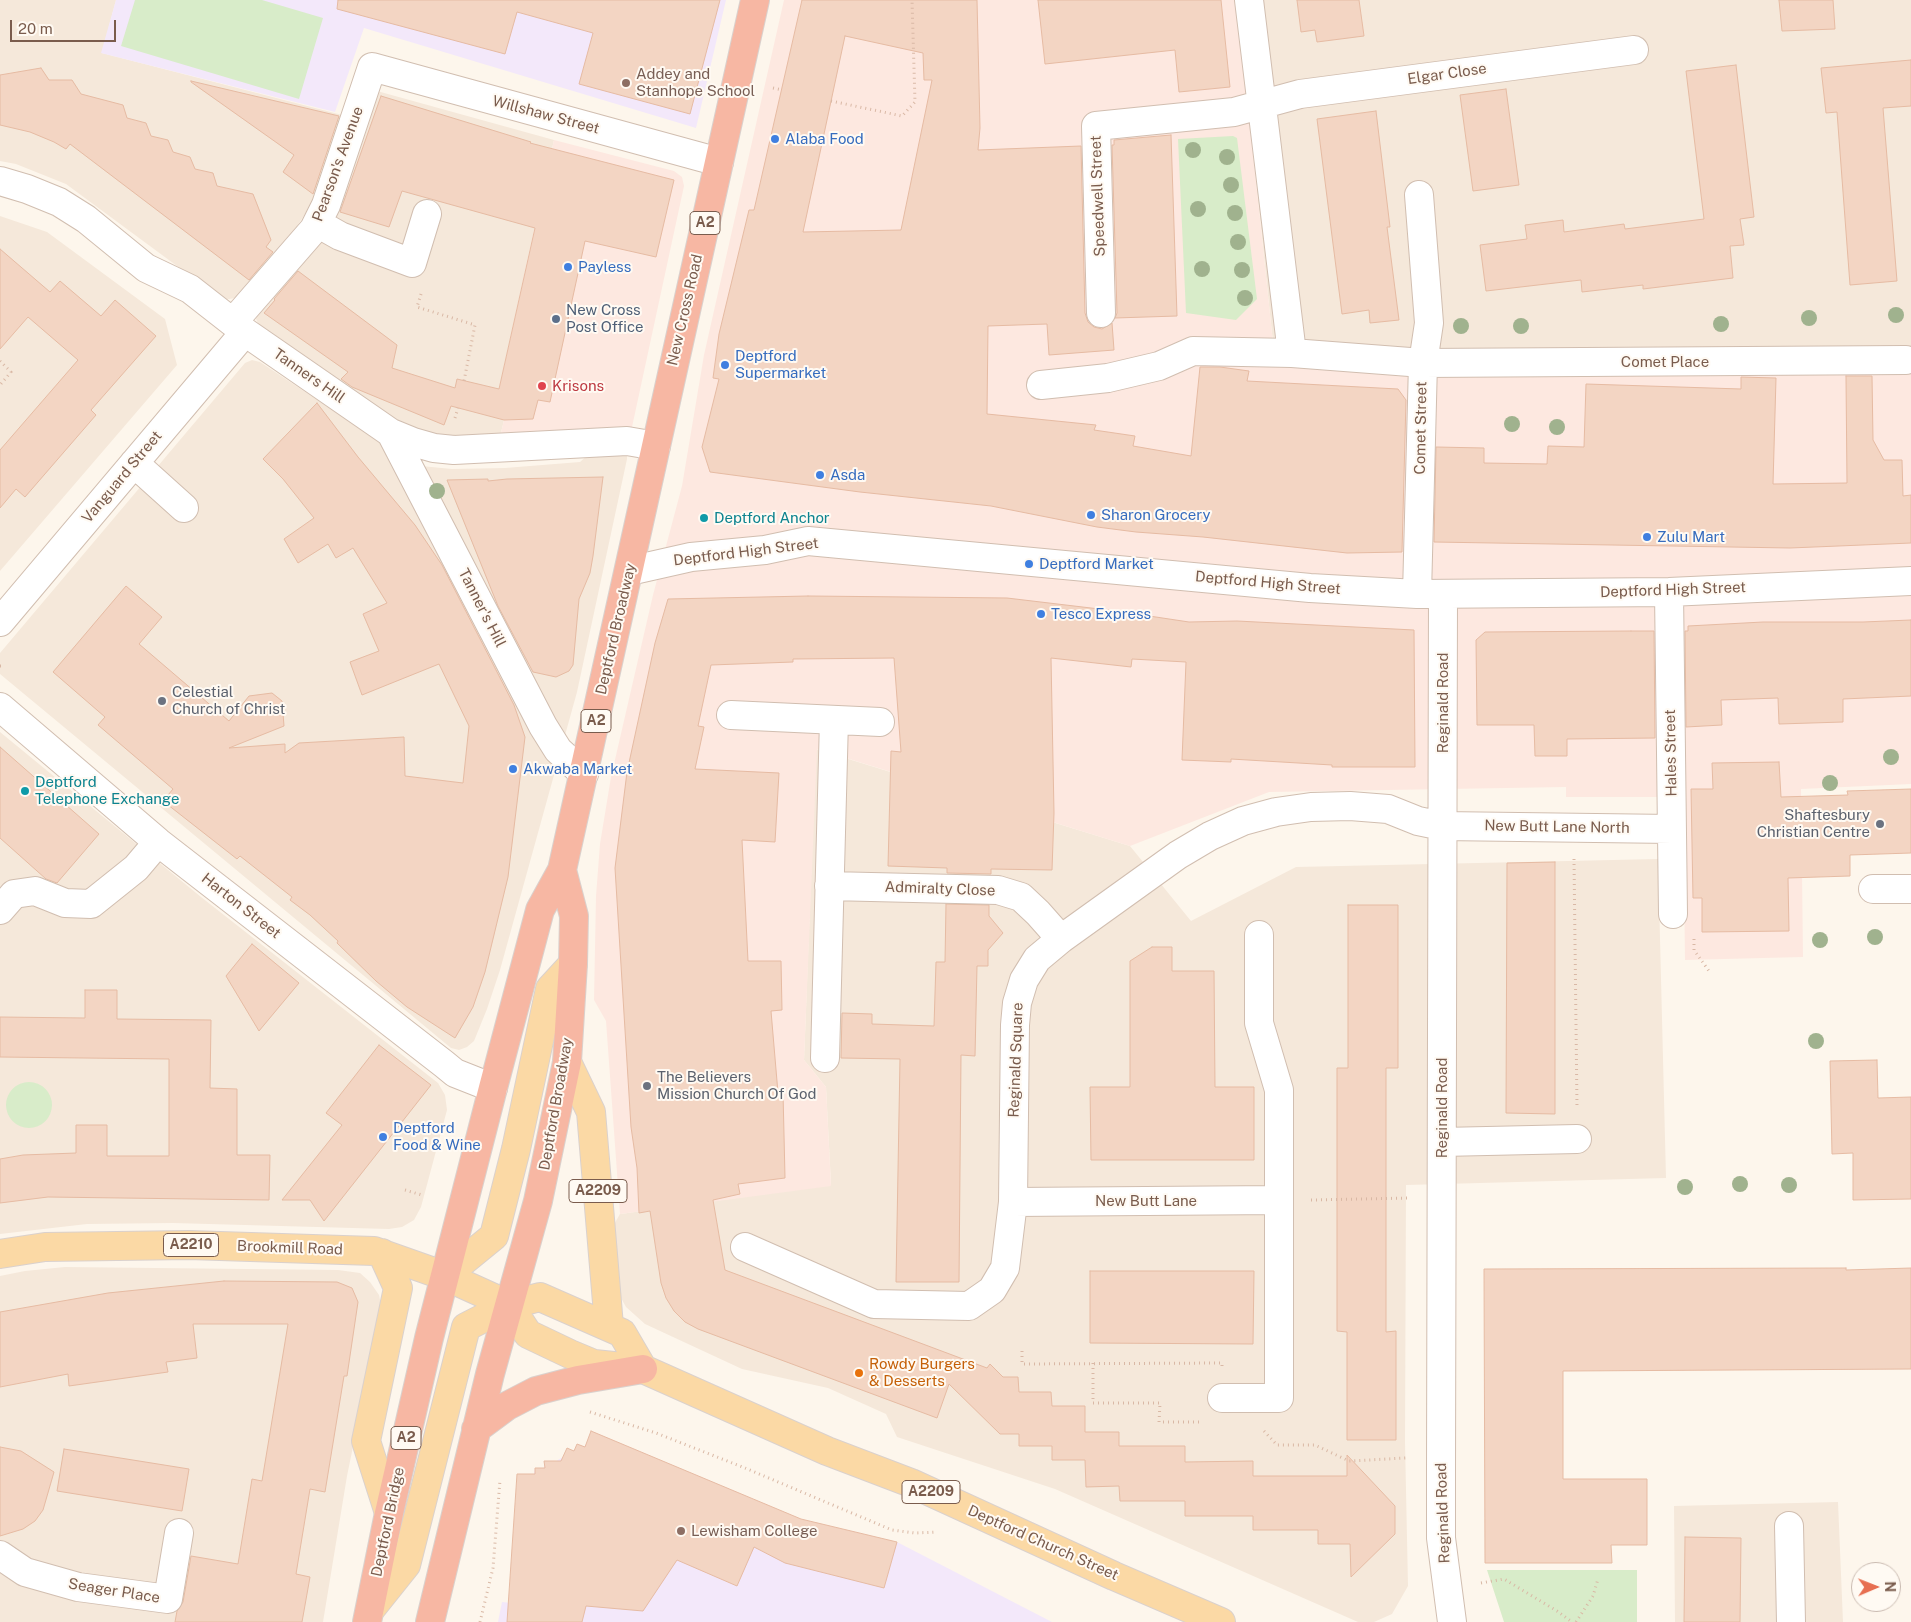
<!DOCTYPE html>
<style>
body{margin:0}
#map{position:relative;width:1911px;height:1622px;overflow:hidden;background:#fdf6ec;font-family:"Public Sans",sans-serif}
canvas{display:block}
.north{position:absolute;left:1851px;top:1562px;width:50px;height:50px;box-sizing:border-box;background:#fffaf3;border:1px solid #cabbb1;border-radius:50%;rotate:89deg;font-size:14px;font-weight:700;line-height:20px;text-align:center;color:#7a5c4d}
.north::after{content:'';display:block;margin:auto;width:18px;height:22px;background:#e76f51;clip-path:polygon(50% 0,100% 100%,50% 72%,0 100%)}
.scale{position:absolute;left:10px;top:20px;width:106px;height:22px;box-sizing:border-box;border:2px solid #7a5c4d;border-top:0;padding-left:6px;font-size:15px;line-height:18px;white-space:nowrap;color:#7a5c4d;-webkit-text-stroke:4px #fffaf3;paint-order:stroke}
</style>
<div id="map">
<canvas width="1911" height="1622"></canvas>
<div class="north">N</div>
<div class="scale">20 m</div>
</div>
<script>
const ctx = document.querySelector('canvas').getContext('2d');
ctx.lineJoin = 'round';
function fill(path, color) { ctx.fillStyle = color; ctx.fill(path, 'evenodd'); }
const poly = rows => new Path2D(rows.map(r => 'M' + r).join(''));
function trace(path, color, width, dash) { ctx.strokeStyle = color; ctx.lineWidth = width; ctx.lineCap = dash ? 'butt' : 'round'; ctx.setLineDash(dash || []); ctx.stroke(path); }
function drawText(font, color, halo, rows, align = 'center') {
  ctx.font = font + ' "Public Sans",sans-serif'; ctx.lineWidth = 4; ctx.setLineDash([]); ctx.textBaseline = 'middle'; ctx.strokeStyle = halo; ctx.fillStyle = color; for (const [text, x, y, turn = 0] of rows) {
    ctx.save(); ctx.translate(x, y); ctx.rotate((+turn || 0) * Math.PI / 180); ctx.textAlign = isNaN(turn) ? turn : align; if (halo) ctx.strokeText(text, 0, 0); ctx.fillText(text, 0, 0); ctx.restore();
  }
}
const residential = poly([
 [0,0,116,0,102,53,346,116,316,196,305,214,293,232,235,298,223,300,66,184,16,164,0,161],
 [1237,0,1911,0,1911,350,1275,362],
 [377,91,554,140,499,389,504,420,500,437,444,436,426,433,404,424,380,411,259,325,256,319,257,313],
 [0,216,47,232,165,319,177,365,0,571],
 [252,360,260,362,408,460,421,466,452,469,505,468,580,462,590,453,627,453,627,459,577,692,500,970,487,1009,474,1041,467,1047,459,1050,451,1048,0,674,0,653,245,363],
 [0,732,201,897,438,1083,445,1095,447,1110,421,1207,414,1220,402,1227,389,1229,173,1223,87,1224,0,1234],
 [816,749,1130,846,1191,921,1296,867,1658,859,1666,1178,1406,1185,1405,1442,1408,1586,1392,1614,1374,1622,1358,1622,1055,1489,897,1437,886,1414,828,1388,742,1369,645,1324,626,1307,616,1289,609,1233,620,1214,831,1185,826,1087,804,1060],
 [65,1267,338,1270,360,1273,370,1282,379,1295,383,1315,366,1383,347,1476,323,1622,0,1622,0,1276,25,1271],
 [1838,1502,1843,1622,1675,1622,1674,1506]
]);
const commercial = poly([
 [784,0,1237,0,1275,362,1911,350,1911,784,1801,789,1803,957,1685,960,1683,802,1657,797,1566,797,1566,787,1269,792,1130,846,817,749,804,1060,826,1087,831,1186,620,1214,606,1021,594,1000,596,896,600,844,611,777,653,595,682,486,704,355],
 [554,140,674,171,682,177,684,186,632,427,566,434,500,437,504,420,499,389]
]);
const education = poly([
 [116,0,726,0,696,128,364,28,335,112,101,53],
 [591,1431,801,1519,897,1542,1052,1622,498,1622,502,1602,512,1603,535,1468,544,1468,544,1461,556,1461,563,1457,567,1448,574,1451,577,1444,585,1447]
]);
const green = poly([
 [135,0,262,0,323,18,299,99,121,46],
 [1233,136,1237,138,1257,299,1236,320,1186,313,1178,139],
 '6 1105a23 23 0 1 1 46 0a23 23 0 1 1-46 0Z',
 [1487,1570,1637,1570,1637,1622,1504,1622]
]);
const building = poly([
 [338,0,720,0,690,114,579,84,593,33,517,12,505,54,337,9,338,0],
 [802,0,977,0,980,128,978,150,1081,146,1085,313,1088,322,1094,327,1102,329,1112,323,1114,350,1049,355,1047,324,988,326,987,414,1096,425,1094,430,1135,436,1133,446,1191,456,1200,367,1220,367,1249,371,1247,381,1398,389,1406,400,1402,552,1347,553,1203,537,1136,532,1097,527,991,506,860,492,710,472,702,447,719,379,713,378,719,334,749,210,754,210,802,0],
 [845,36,923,53,924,80,932,80,901,230,803,232,845,36],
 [1038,0,1221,0,1230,87,1179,92,1175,50,1045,64,1038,0],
 [1297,0,1359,0,1364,36,1317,42,1315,30,1301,32,1297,0],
 [1779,0,1833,0,1835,29,1782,31,1779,0],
 [1911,60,1911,106,1883,108,1897,281,1850,285,1837,112,1826,113,1821,68,1911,60],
 [1736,65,1754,217,1740,219,1744,245,1730,246,1733,278,1643,289,1643,285,1582,292,1581,280,1486,291,1480,245,1527,239,1525,225,1563,220,1564,232,1624,224,1625,229,1704,219,1686,71,1736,65],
 [41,68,49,80,72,80,81,94,123,105,127,118,146,123,151,136,168,140,173,152,190,157,195,169,213,173,217,186,253,194,271,240,266,247,273,252,249,280,70,144,66,149,54,142,30,132,0,125,0,75,41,68],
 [191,81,339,116,313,194,283,172,294,155,191,82,191,81],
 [1506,89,1519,185,1473,191,1460,95,1506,89],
 [381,96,531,142,530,143,674,180,656,257,585,241,550,402,538,400,533,419,504,420,451,406,444,425,352,387,341,379,348,372,264,313,275,300,274,299,298,271,397,345,392,368,455,388,457,379,499,389,535,228,402,191,389,227,340,212,381,96],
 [1376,111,1390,227,1387,227,1399,320,1370,323,1369,310,1342,314,1317,119,1376,111],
 [1171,135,1177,316,1115,318,1117,313,1112,145,1114,145,1114,140,1171,135],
 [0,249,50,292,60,281,101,316,115,300,156,336,91,410,96,415,25,497,16,489,0,508,0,450,78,360,28,317,0,349,0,249],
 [1846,376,1872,376,1873,440,1884,460,1902,460,1903,496,1911,495,1911,543,1790,548,1434,542,1436,447,1484,448,1484,463,1547,464,1548,446,1584,447,1586,384,1741,389,1741,377,1776,378,1773,484,1847,483,1846,376],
 [317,403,358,457,415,525,442,565,514,705,525,737,508,877,485,972,473,1007,455,1038,407,1007,376,981,337,943,338,941,310,915,290,900,292,897,240,856,237,859,163,801,173,789,98,725,105,717,53,672,126,586,162,617,139,644,229,721,249,696,272,693,282,701,284,726,229,748,285,744,285,753,299,743,404,737,405,776,463,783,469,726,439,664,362,695,350,662,379,651,363,614,387,603,353,548,336,558,328,544,298,563,284,539,314,518,283,479,263,459,317,403],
 [603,477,593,556,590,573,579,599,573,665,569,671,556,677,533,672,498,606,447,480,488,479,488,481,507,479,603,477],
 [808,596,1007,598,1116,611,1189,622,1237,621,1414,630,1415,767,1332,767,1332,765,1231,759,1231,762,1182,760,1186,662,1132,659,1131,667,1051,658,1054,813,1052,870,991,869,991,874,947,873,947,868,888,866,891,751,901,752,894,658,793,659,793,662,711,665,698,726,704,727,695,769,779,773,775,842,742,840,748,961,781,961,782,1010,771,1011,778,1093,783,1092,785,1178,738,1184,740,1194,713,1200,725,1270,987,1368,990,1364,1003,1377,1018,1377,1019,1392,1051,1392,1052,1406,1085,1406,1085,1432,1119,1432,1119,1446,1185,1446,1185,1462,1253,1461,1253,1476,1347,1476,1347,1455,1395,1506,1395,1534,1351,1577,1350,1544,1318,1544,1318,1530,1253,1530,1253,1516,1185,1516,1185,1501,1120,1501,1119,1486,1086,1487,1085,1460,1052,1460,1052,1446,1019,1446,1019,1434,1000,1434,949,1384,937,1418,698,1329,685,1322,674,1311,666,1298,661,1283,650,1211,639,1213,637,1168,631,1127,615,868,627,772,655,643,668,599,808,596],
 [1911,620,1911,696,1843,699,1843,722,1779,724,1778,698,1721,700,1722,725,1686,727,1685,631,1688,631,1688,626,1763,622,1863,622,1911,620],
 [1631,631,1654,631,1655,738,1567,739,1567,756,1535,756,1534,725,1477,725,1476,640,1485,632,1631,631],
 [0,747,99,834,57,883,46,879,0,838,0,747],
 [1779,762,1781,797,1848,795,1847,791,1911,789,1911,853,1850,855,1850,876,1788,878,1789,931,1702,932,1702,898,1693,898,1691,789,1713,789,1712,763,1779,762],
 [1555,862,1555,1114,1506,1113,1507,863,1555,862],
 [946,904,989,905,989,916,1003,933,988,950,988,966,977,966,975,1056,961,1055,959,1282,896,1282,900,1059,841,1058,842,1013,872,1014,872,1024,934,1026,936,962,945,962,946,904],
 [1348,905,1398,905,1398,1068,1386,1068,1386,1332,1396,1331,1396,1440,1347,1440,1347,1332,1337,1331,1337,1068,1348,1068,1348,905],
 [252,944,299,983,259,1031,226,976,252,944],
 [1152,947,1172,947,1172,971,1214,971,1215,1087,1254,1087,1254,1160,1091,1160,1090,1087,1130,1087,1130,961,1152,947],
 [85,990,117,990,117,1019,211,1020,210,1088,237,1089,237,1155,270,1155,269,1200,48,1197,0,1203,0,1159,23,1155,76,1153,76,1125,107,1125,107,1156,169,1156,169,1059,0,1057,0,1017,85,1018,85,990],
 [379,1045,431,1085,324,1221,310,1200,282,1200,342,1125,326,1113,379,1045],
 [1877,1060,1878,1098,1911,1097,1911,1199,1853,1200,1853,1153,1832,1154,1830,1061,1877,1060],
 [1846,1268,1846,1270,1911,1268,1911,1369,1563,1371,1563,1479,1647,1479,1647,1545,1611,1545,1612,1563,1485,1563,1484,1269,1846,1268],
 [1090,1271,1254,1271,1253,1344,1090,1343,1090,1271],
 [224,1281,337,1282,352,1288,358,1302,347,1376,344,1376,325,1492,310,1489,296,1574,310,1577,302,1622,175,1622,177,1611,183,1602,191,1556,238,1564,252,1479,262,1481,288,1324,193,1324,197,1358,166,1362,168,1372,69,1386,68,1374,0,1387,0,1312,108,1293,224,1281],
 [591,1431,801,1519,897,1542,884,1588,785,1563,754,1547,737,1586,677,1560,643,1611,586,1606,582,1622,507,1622,517,1474,535,1474,535,1468,545,1468,544,1461,561,1461,567,1448,574,1451,577,1444,585,1447,591,1431],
 [0,1447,21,1451,54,1472,43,1510,35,1521,23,1529,0,1536,0,1447],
 [64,1449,189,1469,182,1511,57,1491,64,1449],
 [1685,1537,1741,1538,1740,1622,1684,1622,1685,1537]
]);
const path = poly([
 [773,88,782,90],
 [831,101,902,116,915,102,912,0],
 [421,294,417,307,475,325,464,381],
 [0,361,11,372,0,385],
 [455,418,458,408],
 [0,666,1,666],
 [1574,859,1577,1107],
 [1694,939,1694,950,1709,971],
 [405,1190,422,1195],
 [1311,1200,1410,1198],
 [1022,1351,1022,1364,1222,1363,1222,1367],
 [1093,1363,1093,1403,1160,1403,1159,1422,1201,1422],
 [590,1412,656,1433,745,1468,892,1530,915,1533,937,1532],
 [1264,1431,1277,1445,1315,1445,1349,1461,1406,1458],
 [1481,1583,1504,1579,1557,1611,1572,1622],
 [480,1622,493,1568,500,1480],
 [1576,1622,1593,1596,1598,1579]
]);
const minor = poly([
 [1249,0,1292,353,1423,363,1906,360],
 [0,181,27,189,59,202,86,219,146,268,190,289,245,332,391,433,413,442,434,448,454,450,627,441,656,446],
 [317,223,340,236,412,263,427,214],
 [1101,313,1096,126,1234,112,1300,94,1634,50],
 [233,322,314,229,326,205,372,67,719,162],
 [1041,385,1108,378,1159,366,1193,351,1292,353],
 [391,433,543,726,558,750,584,774],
 [134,463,184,508],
 [629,571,691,557,765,550,808,541,1310,588,1417,594,1669,592,1911,581],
 [1669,592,1673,914],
 [1417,594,1423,363,1429,323,1419,195],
 [1443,594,1441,1469,1441,1538,1452,1622],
 [0,622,245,332],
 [0,707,158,842,444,1064,455,1073,493,1088],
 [731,715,880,722],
 [829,886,998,890,1021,897,1038,913,1061,939],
 [1873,889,1911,889],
 [0,910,14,894,35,891,65,903,91,904,136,868,158,842],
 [825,1058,834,720],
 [1442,1142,1577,1139],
 [1013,1202,1279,1200],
 [745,1247,874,1304,969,1306,992,1290,1005,1268,1013,1202,1015,1025,1017,1003,1024,980,1037,959,1061,939,1178,855,1210,836,1243,821,1276,812,1311,807,1350,806,1388,809,1418,821,1442,826,1672,829],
 [1222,1398,1279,1398,1279,1090,1259,1023,1259,935],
 [1789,1526,1791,1622],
 [0,1555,25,1572,78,1587,168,1599,179,1533]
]);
const major = poly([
 [567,1062,591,1112,609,1326],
 [382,1253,398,1288,366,1441,389,1513],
 [0,1254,45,1247,189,1245,374,1251,445,1276,509,1305],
 [445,1276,494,1236,516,1149,550,989,573,964],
 [509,1305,528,1334,570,1354,594,1364,643,1369,827,1451,911,1483,1114,1576,1221,1622],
 [370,1610,406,1565,466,1327,509,1305,540,1297,622,1333,643,1369]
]);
const highway = poly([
 [476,1429,507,1406,536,1391,578,1380,643,1369],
 [367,1622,389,1513,429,1338,493,1088,540,910,562,870,755,0],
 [430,1622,490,1374,538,1201,567,1062,573,964,574,916,562,870]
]);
const trees = [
 [1193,150],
 [1227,157],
 [1231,185],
 [1198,209],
 [1235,213],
 [1238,242],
 [1202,269],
 [1242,270],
 [1245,298],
 [1896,315],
 [1809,318],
 [1721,324],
 [1461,326],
 [1521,326],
 [1512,424],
 [1557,427],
 [437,491],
 [1891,757],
 [1830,783],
 [1875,937],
 [1820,940],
 [1816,1041],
 [1740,1184],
 [1789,1185],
 [1685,1187]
];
const markers = [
 [626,83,5,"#8d6e63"],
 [775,139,5,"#3f7fe0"],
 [568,267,5,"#3f7fe0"],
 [556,319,5,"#5c6f8a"],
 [725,365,5,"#3f7fe0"],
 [542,386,5,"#e0444e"],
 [820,475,5,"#3f7fe0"],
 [1091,515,5,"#3f7fe0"],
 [704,518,5,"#0f9aa8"],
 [1647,537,5,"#3f7fe0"],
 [1029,564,5,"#3f7fe0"],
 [1041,614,5,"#3f7fe0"],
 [162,701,5,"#6b7280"],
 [513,769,5,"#3f7fe0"],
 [25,791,5,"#0f9aa8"],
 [1880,824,5,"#6b7280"],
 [647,1086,5,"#6b7280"],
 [383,1137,5,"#3f7fe0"],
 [859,1373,5,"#e8710a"],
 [681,1531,5,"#8d6e63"]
];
const shields = [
 [705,223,30],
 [596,721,30],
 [598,1191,58],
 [191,1245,55],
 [406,1438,30],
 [931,1492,58]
];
const shieldNames = [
 ["A2",705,223],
 ["A2",596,721],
 ["A2209",598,1191],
 ["A2210",191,1245],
 ["A2",406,1438],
 ["A2209",931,1492]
];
const educationNames = [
 ["Addey and",636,74],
 ["Stanhope School",636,91],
 ["Lewisham College",691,1531]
];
const streetNames = [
 ["Elgar Close",1447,74,-8],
 ["Willshaw Street",546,115,15],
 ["Pearson's Avenue",338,164,-70],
 ["Speedwell Street",1098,196,-92],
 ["New Cross Road",685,310,-77],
 ["Comet Place",1665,362],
 ["Tanners Hill",309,376,35],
 ["Comet Street",1421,428,-89],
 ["Vanguard Street",122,477,-50],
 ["Deptford High Street",746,552,-7],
 ["Deptford High Street",1268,583,5],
 ["Deptford High Street",1673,590,-2],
 ["Tanner's Hill",482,608,63],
 ["Deptford Broadway",616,629,-77],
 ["Reginald Road",1443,703,-90],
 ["Hales Street",1671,753,-91],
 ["New Butt Lane North",1557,827,1],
 ["Admiralty Close",940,889,2],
 ["Harton Street",241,906,38],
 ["Reginald Square",1016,1060,-88],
 ["Deptford Broadway",556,1104,-80],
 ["Reginald Road",1442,1108,-90],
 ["New Butt Lane",1146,1201],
 ["Brookmill Road",290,1248,2],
 ["Reginald Road",1443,1513,-92],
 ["Deptford Bridge",388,1522,-78],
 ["Deptford Church Street",1043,1543,24],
 ["Seager Place",114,1591,9]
];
const shopNames = [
 ["Alaba Food",785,139],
 ["Payless",578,267],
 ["Deptford",735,356],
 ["Supermarket",735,373],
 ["Asda",830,475],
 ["Sharon Grocery",1101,515],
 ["Zulu Mart",1657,537],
 ["Deptford Market",1039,564],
 ["Tesco Express",1051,614],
 ["Akwaba Market",523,769],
 ["Deptford",393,1128],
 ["Food & Wine",393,1145]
];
const serviceNames = [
 ["New Cross",566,310],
 ["Post Office",566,327]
];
const healthNames = [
 ["Krisons",552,386]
];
const cultureNames = [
 ["Deptford Anchor",714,518],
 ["Deptford",35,782],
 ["Telephone Exchange",35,799]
];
const worshipNames = [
 ["Celestial",172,692],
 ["Church of Christ",172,709],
 ["Shaftesbury",1870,815,"right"],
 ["Christian Centre",1870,832,"right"],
 ["The Believers",657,1077],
 ["Mission Church Of God",657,1094]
];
const foodNames = [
 ["Rowdy Burgers",869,1364],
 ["& Desserts",869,1381]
];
fill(residential, '#f5e8da');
fill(commercial, '#fde8e0');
fill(education, '#f3e8fa');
fill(green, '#d8ecc9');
fill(building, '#f3d5c3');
trace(building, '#e6bba3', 1);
trace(minor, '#d1beb0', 30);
trace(major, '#dad1cd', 30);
trace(highway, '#dad1cd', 30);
trace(path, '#d9b8a5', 3, [1, 4]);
trace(minor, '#fff', 28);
trace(major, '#fbd9a5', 28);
trace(highway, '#f7b7a3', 28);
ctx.fillStyle = '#a0b28e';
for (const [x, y] of trees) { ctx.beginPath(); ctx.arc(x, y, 8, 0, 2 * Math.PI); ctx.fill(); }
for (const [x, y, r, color] of markers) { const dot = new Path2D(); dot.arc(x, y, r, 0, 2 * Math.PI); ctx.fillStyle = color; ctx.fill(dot); trace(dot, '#fffaf3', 2); }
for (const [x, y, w] of shields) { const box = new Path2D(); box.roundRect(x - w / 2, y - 11.5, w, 23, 4); ctx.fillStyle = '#fffaf3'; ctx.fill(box); trace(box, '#7a5c4d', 1); }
drawText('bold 14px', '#7a5c4d', null, shieldNames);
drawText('15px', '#785e54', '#fffaf3', educationNames, 'left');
drawText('15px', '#7a5c4d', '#fffaf3', streetNames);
drawText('15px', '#366cbe', '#fffaf3', shopNames, 'left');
drawText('15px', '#4e5e75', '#fffaf3', serviceNames, 'left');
drawText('15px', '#be3a42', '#fffaf3', healthNames, 'left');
drawText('15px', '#0d838f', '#fffaf3', cultureNames, 'left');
drawText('15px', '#5b616d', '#fffaf3', worshipNames, 'left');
drawText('15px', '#c56008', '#fffaf3', foodNames, 'left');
</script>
